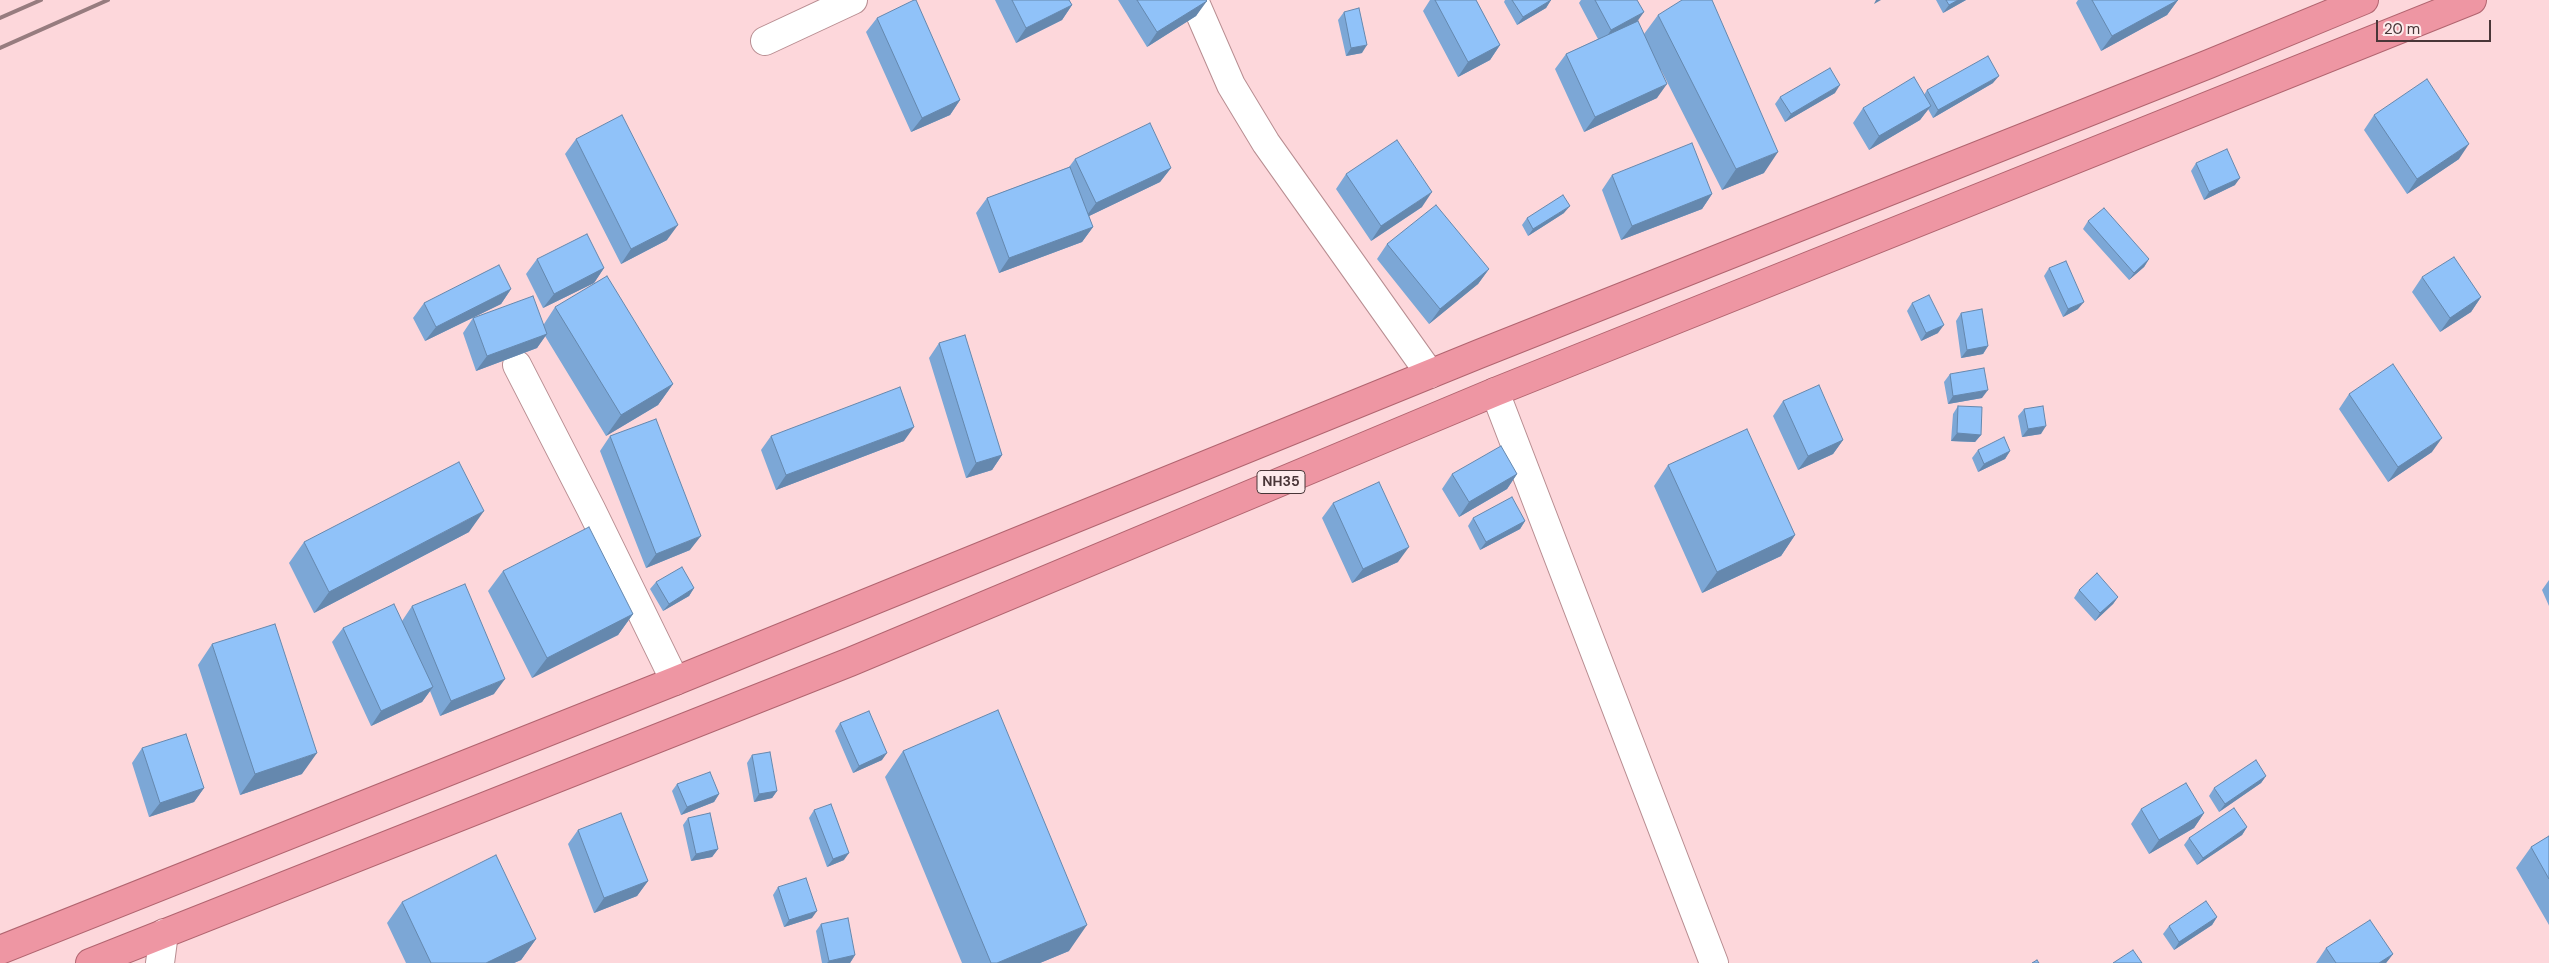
<!DOCTYPE html>
<style>
body{margin:0}
#map{position:relative;width:2549px;height:963px;overflow:hidden;background:#fdd7db;font-family:"DM Sans",sans-serif}
canvas{display:block}
.scale{position:absolute;left:2376px;top:20px;width:115px;height:22px;box-sizing:border-box;border:2px solid #493638;border-top:0;padding-left:6px;font-size:15px;line-height:18px;white-space:nowrap;color:#493638;-webkit-text-stroke:4px #fdeaeb;paint-order:stroke}
</style>
<div id="map">
<canvas width="2549" height="963"></canvas>
<div class="scale">20 m</div>
</div>
<script>
const ctx = document.querySelector('canvas').getContext('2d');
ctx.lineJoin = 'round';
const poly = rows => new Path2D(rows.map(r => 'M' + r).join(''));
function trace(path, color, width, dash) { ctx.strokeStyle = color; ctx.lineWidth = width; ctx.lineCap = dash ? 'butt' : 'round'; ctx.setLineDash(dash || []); ctx.stroke(path); }
function fill(path, color) { ctx.fillStyle = color; ctx.fill(path, 'evenodd'); }
function drawText(font, color, halo, rows, align = 'center') {
  ctx.font = font + ' "DM Sans",sans-serif'; ctx.lineWidth = 4; ctx.setLineDash([]); ctx.textBaseline = 'middle'; ctx.strokeStyle = halo; ctx.fillStyle = color; for (const [text, x, y, turn = 0] of rows) {
    ctx.save(); ctx.translate(x, y); ctx.rotate((+turn || 0) * Math.PI / 180); ctx.textAlign = isNaN(turn) ? turn : align; if (halo) ctx.strokeText(text, 0, 0); ctx.fillText(text, 0, 0); ctx.restore();
  }
}
const minor = poly([
 [1194,0,1231,85,1266,143,1430,374],
 [765,41,853,0],
 [517,365,591,509,675,681],
 [1495,392,1714,963],
 [160,963,164,933]
]);
const trunk = poly([
 [0,950,675,681,1479,354,2209,64,2364,0],
 [90,963,850,662,1495,392,2472,0]
]);
const rail = poly([
 [0,18,41,0],
 [0,48,108,0]
]);
const wall = poly([
 [995,0,1069,0,1072,5,1062,20,1016,43],
 [1118,0,1206,0,1196,16,1147,47],
 [1430,0,1476,0,1500,45,1490,60,1458,77,1423,11],
 [1505,0,1551,0,1546,8,1517,25,1504,2],
 [1581,0,1637,0,1637,21,1644,34,1658,15,1764,173,1722,190,1661,70,1657,98,1584,132,1555,69,1566,54,1598,39,1579,3],
 [1936,0,1966,0,1943,13],
 [2078,0,2178,0,2167,15,2101,51,2076,3],
 [1344,12,1362,53,1346,56,1338,20],
 [877,18,960,100,950,115,911,132,866,32],
 [1993,83,1933,118,1928,109,1920,120,1869,150,1853,123,1863,108,1924,95,1927,90],
 [1835,93,1785,122,1775,104,1780,97],
 [2374,115,2459,159,2407,194,2364,130],
 [576,139,667,240,621,264,565,154],
 [1075,159,1171,168,1160,182,1089,216,1093,227,1082,242,999,273,976,213,987,198,1069,167],
 [2196,163,2235,185,2204,200,2191,171],
 [1346,174,1422,207,1371,241,1336,189],
 [1612,175,1712,194,1702,209,1621,240,1602,190],
 [1564,213,1528,236,1522,225,1527,218],
 [2088,221,2149,259,2144,267,2129,280,2083,229],
 [1387,244,1489,269,1478,284,1429,324,1377,259],
 [537,259,604,268,594,283,543,308,526,274],
 [2049,268,2078,309,2063,317,2044,276],
 [2422,277,2481,297,2471,312,2440,332,2412,292],
 [511,289,501,304,425,341,413,318,424,303],
 [1912,303,1938,333,1921,341,1907,311],
 [555,307,673,384,658,405,606,436,545,336,537,348,476,371,463,333,473,318,544,324],
 [1961,313,1988,346,1983,354,1961,358,1956,321],
 [939,343,1002,455,992,470,966,478,929,358],
 [1950,374,1982,398,1948,404,1944,382],
 [2349,394,2432,452,2388,482,2339,409],
 [1783,401,1843,440,1833,454,1798,470,1773,416],
 [1958,406,1981,435,1975,442,1951,441,1953,414],
 [2024,409,2041,434,2022,437,2018,416],
 [610,436,690,550,646,568,600,451],
 [771,436,904,441,776,490,761,450],
 [1978,450,2010,451,2005,459,1978,472,1972,458],
 [1668,465,1795,535,1781,556,1702,593,1654,486],
 [1452,474,1517,474,1507,489,1459,517,1442,489],
 [1333,503,1398,562,1352,583,1322,518],
 [1473,518,1525,521,1520,529,1480,550,1468,526],
 [469,532,314,613,289,563,304,542],
 [503,571,633,614,618,635,532,678,488,591],
 [2549,580,2549,606,2542,590],
 [656,582,694,588,689,596,663,611,650,589],
 [2079,590,2118,597,2113,604,2095,621,2074,598],
 [412,606,494,694,440,716,430,691,422,702,371,726,332,642,343,628,402,621],
 [212,644,302,774,240,795,198,665],
 [840,723,882,760,853,773,835,731],
 [142,748,204,788,194,802,149,817,132,763],
 [903,751,1069,951,1040,963,962,963,885,777],
 [752,755,777,791,772,798,754,802,747,763],
 [2266,776,2261,783,2219,812,2209,796,2214,788],
 [677,784,719,794,714,802,681,815,672,791],
 [2141,809,2204,813,2194,828,2149,854,2131,824],
 [814,810,844,860,827,867,809,818],
 [688,818,718,849,712,857,691,861,683,825],
 [2247,827,2242,835,2197,865,2184,845,2189,838],
 [578,830,648,881,637,896,594,913,568,844],
 [2549,836,2549,925,2516,868,2531,847],
 [778,887,812,918,784,927,773,895],
 [402,902,536,939,521,960,514,963,406,963,387,923],
 [2217,917,2212,925,2174,950,2163,934,2169,926],
 [821,924,855,955,850,963,822,963,816,931],
 [2326,948,2393,954,2386,963,2316,963]
]);
const shadedWall = poly([
 [1551,0,1546,8,1517,25,1523,17],
 [1876,0,1881,0,1874,4],
 [1958,0,1966,0,1943,13,1949,5],
 [2178,0,2167,15,2101,51,2112,36],
 [1207,1,1196,16,1147,47,1157,32],
 [1072,5,1062,20,1016,43,1026,28],
 [1644,12,1634,26,1601,45,1611,30],
 [1367,45,1362,53,1346,56,1351,48],
 [1500,45,1490,60,1458,77,1468,62],
 [1999,76,1993,83,1933,118,1938,110],
 [1667,84,1657,98,1584,132,1595,117],
 [1840,85,1835,93,1785,122,1791,114],
 [960,100,950,115,911,132,922,118],
 [1931,106,1920,120,1869,150,1879,136],
 [2469,144,2459,159,2407,194,2417,179],
 [1778,152,1764,173,1722,190,1736,169],
 [1171,168,1160,182,1085,218,1096,203],
 [2240,178,2235,185,2204,200,2209,192],
 [1432,192,1422,207,1371,241,1381,226],
 [1712,194,1702,209,1621,240,1632,226],
 [1570,206,1564,213,1528,236,1533,229],
 [678,225,667,240,621,264,631,249],
 [1093,227,1082,242,999,273,1009,258],
 [2149,259,2144,267,2129,280,2134,273],
 [604,268,594,283,543,308,554,294],
 [1489,269,1478,284,1429,324,1440,309],
 [511,289,501,304,425,341,436,327],
 [2481,297,2471,312,2440,332,2450,318],
 [2084,302,2078,309,2063,317,2068,309],
 [1944,325,1938,333,1921,341,1926,333],
 [547,334,537,348,476,371,487,356],
 [1988,346,1983,354,1961,358,1967,350],
 [673,384,658,405,606,436,621,415],
 [1988,390,1982,398,1948,404,1953,396],
 [2046,426,2041,434,2022,437,2028,429],
 [914,427,904,441,776,490,786,475],
 [1957,433,1981,435,1975,442,1951,441],
 [2442,438,2432,452,2388,482,2398,467],
 [1843,440,1833,454,1798,470,1808,456],
 [2010,451,2005,459,1978,472,1984,464],
 [1002,455,992,470,966,478,976,463],
 [1517,474,1507,489,1459,517,1469,502],
 [484,511,469,532,314,613,329,592],
 [1525,521,1520,529,1480,550,1486,542],
 [1795,535,1781,556,1702,593,1717,572],
 [701,536,690,550,646,568,656,554],
 [1409,547,1398,562,1352,583,1363,569],
 [694,588,689,596,663,611,669,604],
 [2118,597,2113,604,2095,621,2100,613],
 [633,614,618,635,532,678,547,658],
 [505,679,494,694,440,716,451,701],
 [433,687,422,702,371,726,381,711],
 [317,753,302,774,240,795,255,774],
 [887,753,882,760,853,773,859,766],
 [2266,776,2261,783,2219,812,2225,804],
 [204,788,194,802,149,817,160,803],
 [777,791,772,798,754,802,759,794],
 [719,794,714,802,681,815,687,807],
 [2204,813,2194,828,2149,854,2159,840],
 [2247,827,2242,835,2197,865,2203,858],
 [718,849,712,857,691,861,696,854],
 [849,853,844,860,827,867,833,859],
 [648,881,637,896,594,913,604,898],
 [817,911,812,918,784,927,789,920],
 [2217,917,2212,925,2174,950,2179,942],
 [1087,925,1069,951,1040,963,997,963],
 [536,939,521,960,514,963,486,963],
 [2393,954,2386,963,2379,963],
 [855,955,850,963,827,963,829,961]
]);
const building = poly([
 [914,0,916,0,960,100,922,118,877,18,914,0],
 [1012,0,1069,0,1072,5,1026,28,1012,0],
 [1137,0,1206,0,1207,1,1157,32,1137,0],
 [1435,0,1476,0,1500,45,1468,62,1435,0],
 [1512,0,1551,0,1523,17,1512,0],
 [1595,0,1637,0,1644,12,1611,30,1595,0],
 [1682,0,1712,0,1778,152,1736,169,1658,15,1682,0],
 [1946,0,1958,0,1949,5,1946,0],
 [2092,0,2178,0,2112,36,2092,0],
 [1359,8,1367,45,1351,48,1344,12,1359,8],
 [1638,21,1667,84,1595,117,1566,54,1638,21],
 [1988,56,1999,76,1938,110,1927,90,1988,56],
 [1830,68,1840,85,1791,114,1780,97,1830,68],
 [1914,77,1931,106,1879,136,1863,108,1914,77],
 [2427,79,2469,144,2417,179,2374,115,2427,79],
 [622,115,678,225,631,249,576,139,622,115],
 [1150,123,1171,168,1096,203,1075,159,1150,123],
 [1397,140,1432,192,1381,226,1346,174,1397,140],
 [1692,143,1712,194,1632,226,1612,175,1692,143],
 [2227,149,2240,178,2209,192,2196,163,2227,149],
 [1070,167,1093,227,1009,258,987,198,1070,167],
 [1563,195,1570,206,1533,229,1527,218,1563,195],
 [1436,205,1489,269,1440,309,1387,244,1436,205],
 [2104,208,2149,259,2134,273,2088,221,2104,208],
 [587,234,604,268,554,294,537,259,587,234],
 [2454,257,2481,297,2450,318,2422,277,2454,257],
 [2066,261,2084,302,2068,309,2049,268,2066,261],
 [499,265,511,289,436,327,424,303,499,265],
 [607,276,673,384,621,415,555,307,607,276],
 [1929,295,1944,325,1926,333,1912,303,1929,295],
 [533,296,547,334,487,356,473,318,533,296],
 [1982,309,1988,346,1967,350,1961,313,1982,309],
 [965,335,1002,455,976,463,939,343,965,335],
 [2393,364,2442,438,2398,467,2349,394,2393,364],
 [1984,368,1988,390,1953,396,1950,374,1984,368],
 [1819,385,1843,440,1808,456,1783,401,1819,385],
 [900,387,914,427,786,475,771,436,900,387],
 [1958,406,1982,407,1981,435,1957,433,1958,406],
 [2043,406,2046,426,2028,429,2024,409,2043,406],
 [656,419,701,536,656,554,610,436,656,419],
 [1747,429,1795,535,1717,572,1668,465,1747,429],
 [2004,437,2010,451,1984,464,1978,450,2004,437],
 [1501,446,1517,474,1469,502,1452,474,1501,446],
 [459,462,484,511,329,592,304,542,459,462],
 [1379,482,1409,547,1363,569,1333,503,1379,482],
 [1512,497,1525,521,1486,542,1473,518,1512,497],
 [589,527,633,614,547,658,503,571,589,527],
 [682,567,694,588,669,604,656,582,682,567],
 [2097,573,2118,597,2100,613,2079,590,2097,573],
 [465,584,505,679,451,701,412,606,465,584],
 [394,604,433,687,381,711,343,628,394,604],
 [275,624,317,753,255,774,212,644,275,624],
 [998,710,1087,925,997,963,991,963,903,751,998,710],
 [869,711,887,753,859,766,840,723,869,711],
 [186,734,204,788,160,803,142,748,186,734],
 [770,752,777,791,759,794,752,755,770,752],
 [2256,760,2266,776,2225,804,2214,788,2256,760],
 [710,772,719,794,687,807,677,784,710,772],
 [2186,783,2204,813,2159,840,2141,809,2186,783],
 [831,804,849,853,833,859,814,810,831,804],
 [2234,808,2247,827,2203,858,2189,838,2234,808],
 [621,813,648,881,604,898,578,830,621,813],
 [710,813,718,849,696,854,688,818,710,813],
 [2549,836,2549,879,2531,847,2549,836],
 [496,855,536,939,486,963,431,963,402,902,496,855],
 [806,878,817,911,789,920,778,887,806,878],
 [2206,901,2217,917,2179,942,2169,926,2206,901],
 [848,918,855,955,829,961,821,924,848,918],
 [2370,920,2393,954,2379,963,2336,963,2326,948,2370,920],
 [2133,950,2142,963,2113,963,2133,950],
 [2037,960,2039,963,2032,963,2037,960]
]);
const shields = [
 [1281,482,48]
];
const shieldNames = [
 ["NH35",1281,482]
];
trace(minor, '#b88d91', 30);
trace(trunk, '#b1646f', 30);
trace(minor, '#fff', 28);
trace(trunk, '#ee96a3', 28);
trace(rail, '#977c7f', 4);
fill(wall, '#7ca7d6');
fill(shadedWall, '#6588ae');
fill(building, '#90c2f9');
trace(building, '#6588ae', 1);
for (const [x, y, w] of shields) { const box = new Path2D(); box.roundRect(x - w / 2, y - 11.5, w, 23, 4); ctx.fillStyle = '#fdeaeb'; ctx.fill(box); trace(box, '#493638', 1); }
drawText('bold 14px', '#493638', null, shieldNames);
</script>
